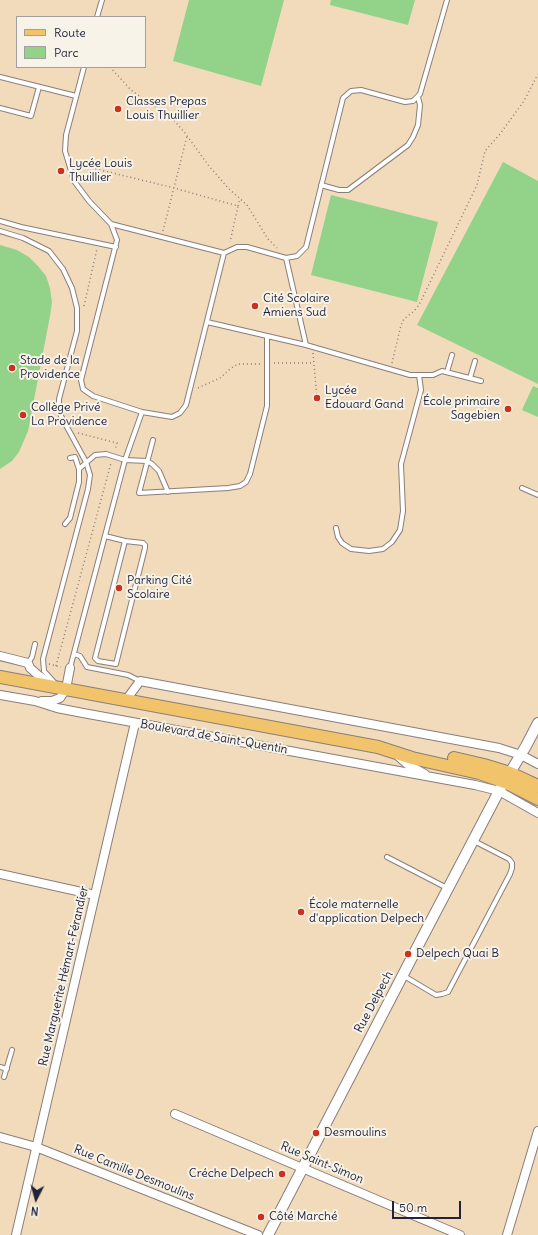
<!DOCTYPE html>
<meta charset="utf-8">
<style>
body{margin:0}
#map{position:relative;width:538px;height:1235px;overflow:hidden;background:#f2dbbb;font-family:Delius,sans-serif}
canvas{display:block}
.legend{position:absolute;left:16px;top:16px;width:130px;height:52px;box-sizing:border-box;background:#f7f3e8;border:1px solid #a29fa3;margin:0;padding:5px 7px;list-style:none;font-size:12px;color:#22223b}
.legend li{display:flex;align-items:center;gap:8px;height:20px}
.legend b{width:20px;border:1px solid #a29fa3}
.north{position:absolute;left:16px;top:1179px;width:40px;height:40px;-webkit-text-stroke:3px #f7f3e8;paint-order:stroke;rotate:186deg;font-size:11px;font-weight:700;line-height:16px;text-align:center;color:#22223b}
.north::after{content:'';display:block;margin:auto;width:14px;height:18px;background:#22223b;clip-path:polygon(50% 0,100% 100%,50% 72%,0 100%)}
.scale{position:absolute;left:392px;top:1201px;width:69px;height:18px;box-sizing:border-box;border:2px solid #22223b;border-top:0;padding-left:5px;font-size:12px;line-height:14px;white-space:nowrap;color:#22223b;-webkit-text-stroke:3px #f7f3e8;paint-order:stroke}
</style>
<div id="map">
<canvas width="538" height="1235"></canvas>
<ul class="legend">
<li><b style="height:5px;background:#f1c36a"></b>Route</li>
<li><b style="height:11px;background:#93d289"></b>Parc</li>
</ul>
<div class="north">N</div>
<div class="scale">50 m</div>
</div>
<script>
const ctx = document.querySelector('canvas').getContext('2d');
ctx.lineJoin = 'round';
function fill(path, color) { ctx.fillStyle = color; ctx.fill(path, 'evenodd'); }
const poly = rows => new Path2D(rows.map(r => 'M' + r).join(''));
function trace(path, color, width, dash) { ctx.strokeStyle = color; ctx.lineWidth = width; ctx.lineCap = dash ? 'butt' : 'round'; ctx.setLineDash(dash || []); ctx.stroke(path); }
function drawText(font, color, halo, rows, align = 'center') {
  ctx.font = font + ' Delius,sans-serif'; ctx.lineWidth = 4; ctx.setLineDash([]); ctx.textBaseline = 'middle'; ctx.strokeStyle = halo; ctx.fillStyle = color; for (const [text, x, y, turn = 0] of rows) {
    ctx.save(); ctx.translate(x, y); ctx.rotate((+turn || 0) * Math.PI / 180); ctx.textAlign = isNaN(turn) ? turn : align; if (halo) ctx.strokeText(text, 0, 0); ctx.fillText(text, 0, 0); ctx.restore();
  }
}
const green = poly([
 [189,0,284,0,261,86,173,61],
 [331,0,415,0,408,25,330,5],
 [503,162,538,181,538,384,417,325],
 [331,195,438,222,417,302,311,275],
 [0,245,17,250,29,257,38,266,46,276,50,288,52,302,50,316,28,431,19,452,12,461,0,469],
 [533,386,538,388,538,417,522,410]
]);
const path = poly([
 [110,67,131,90,173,119,185,133,209,166,228,188,247,205,268,239,277,248],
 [76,164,174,188,238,206,230,242],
 [238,206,240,199],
 [163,231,187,136],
 [84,306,97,249],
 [313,353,317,398],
 [274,363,314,363],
 [392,363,401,325,404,319,414,311,419,305,477,185,485,151,500,134,524,101,538,74],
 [198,388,220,378,230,369,238,364,260,364],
 [78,433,117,443,115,450],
 [49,664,61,667],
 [56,666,111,463]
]);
const service = poly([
 [97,17,102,0],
 [84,67,66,135,65,151,74,181,89,201,111,224,117,240,81,380,83,389,93,396,142,412,172,417,180,413,186,405,224,253,111,224],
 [0,77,76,96],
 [0,108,31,116,39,87],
 [321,185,339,190,348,190,408,145,413,137,418,125,420,105,418,97],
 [0,221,21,227,116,247],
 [0,231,23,238,49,251,63,269,72,288,77,308,77,331,59,399,59,407,61,416,86,462,90,475,88,489,43,659,44,671,54,682],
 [224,253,237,247,247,247,286,258,297,256,306,247,343,98,351,91,361,90,405,102,413,101,420,94,447,0],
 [286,258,306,345],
 [207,322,306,345,410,375,433,375,442,371,481,381],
 [447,372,452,355],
 [470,378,475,361],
 [153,440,139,493,228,488,240,486,246,482,250,474,267,406,267,336],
 [79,469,95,455,106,454,125,460,147,461,152,464,159,471,168,492],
 [522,488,538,495],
 [65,524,70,518,79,482,79,469,75,457,70,458],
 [336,528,338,537,342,543,351,549,369,551,383,549,392,542,400,530,403,511,401,464,421,390,419,375],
 [105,536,125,541,95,658,98,661,116,664,145,548,145,545,143,543,125,541],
 [74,654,80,656,87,667,128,675,140,681],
 [28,663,32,657,35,644],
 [70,668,125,460,142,412],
 [387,857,447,888],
 [404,976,436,995,442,994,448,992,510,874,512,868,512,863,509,859,474,841],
 [0,1067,7,1069],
 [4,1077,12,1050]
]);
const minor = poly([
 [0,656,28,663,30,668,38,675,53,685],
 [0,695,35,701,57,708,83,713,475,785,499,791,538,813],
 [126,700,140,681,499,748,521,755,538,764],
 [42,701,52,701,60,698,66,689,70,668],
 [398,756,407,764,425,774],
 [0,874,95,895],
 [175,1114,460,1235],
 [0,1137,36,1147,258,1235],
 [16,1235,135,723],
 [507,1235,538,1131]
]);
const tertiary = poly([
 [268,1235,421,940,499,791,526,746,538,723]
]);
const primary = poly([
 [0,677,378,747,412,758,479,773,505,782,538,799],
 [454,758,484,765,510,773,538,786]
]);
const markers = [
 [118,109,4,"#c8321e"],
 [61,171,4,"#c8321e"],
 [255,306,4,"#c8321e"],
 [12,368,4,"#c8321e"],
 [317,398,4,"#c8321e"],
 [508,409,4,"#c8321e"],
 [23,415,4,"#c8321e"],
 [119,588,4,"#c8321e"],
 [301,912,4,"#c8321e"],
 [408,954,4,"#c8321e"],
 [316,1133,4,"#c8321e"],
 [282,1174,4,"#c8321e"],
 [261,1217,4,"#c8321e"]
];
const poiNames = [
 ["Classes Prepas",126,102],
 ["Louis Thuillier",126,116],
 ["Lycée Louis",69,164],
 ["Thuillier",69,178],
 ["Cité Scolaire",263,299],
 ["Amiens Sud",263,313],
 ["Stade de la",20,361],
 ["Providence",20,375],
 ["Lycée",325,391],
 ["Edouard Gand",325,405],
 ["École primaire",500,402,"right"],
 ["Sagebien",500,416,"right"],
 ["Collège Privé",31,408],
 ["La Providence",31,422],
 ["Parking Cité",127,581],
 ["Scolaire",127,595],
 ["École maternelle",309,905],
 ["d'application Delpech",309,919],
 ["Delpech Quai B",416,954],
 ["Desmoulins",324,1133],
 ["Créche Delpech",274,1174,"right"],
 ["Côté Marché",269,1217]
];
const streetNames = [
 ["Boulevard de Saint-Quentin",214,737,10],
 ["Rue Marguerite Hémart-Férandier",64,976,-77],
 ["Rue Delpech",374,1002,-62],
 ["Rue Saint-Simon",322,1163,23],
 ["Rue Camille Desmoulins",134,1173,22]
];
fill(green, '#93d289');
trace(service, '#8a7e7b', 6);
trace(minor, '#8a7e7b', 10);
trace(tertiary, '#8a7e7b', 12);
trace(primary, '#8a7e7b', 14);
trace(path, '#8a7e7b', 1.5, [1, 3]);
trace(service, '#fff', 4);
trace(minor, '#fff', 8);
trace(tertiary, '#fff', 10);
trace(primary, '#f1c36a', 12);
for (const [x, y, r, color] of markers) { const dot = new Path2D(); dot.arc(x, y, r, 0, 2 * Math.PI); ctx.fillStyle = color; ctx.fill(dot); trace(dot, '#f7f3e8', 1.5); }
drawText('12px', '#22223b', '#f7f3e8', poiNames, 'left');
drawText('12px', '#22223b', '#f7f3e8', streetNames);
</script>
